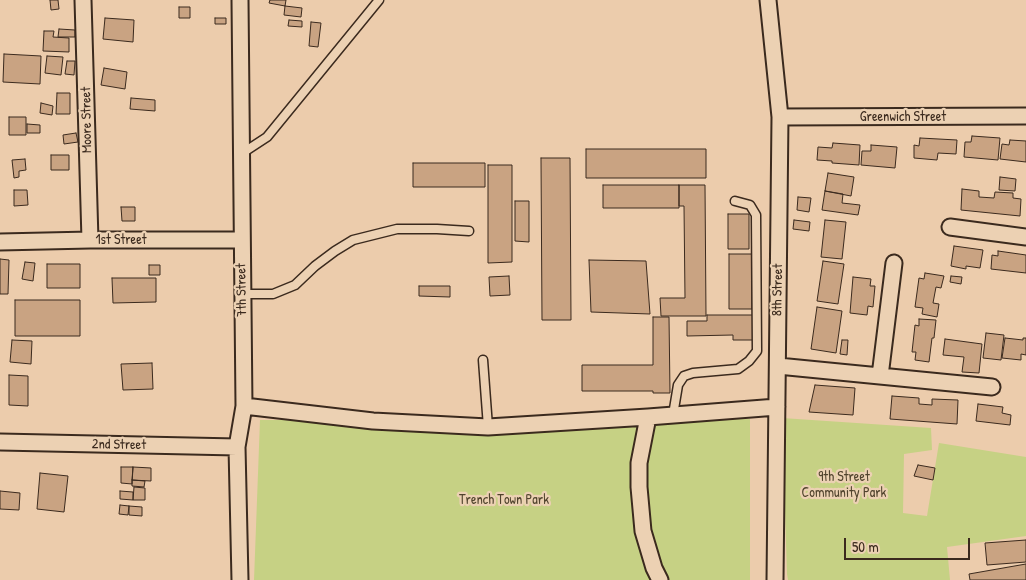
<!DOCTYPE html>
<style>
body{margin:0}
#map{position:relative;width:1026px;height:580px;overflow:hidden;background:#ecccac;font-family:"Patrick Hand",sans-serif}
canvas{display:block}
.scale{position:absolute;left:844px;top:538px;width:126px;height:22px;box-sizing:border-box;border:2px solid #3b2a1e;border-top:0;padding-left:6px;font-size:15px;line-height:18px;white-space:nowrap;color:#3b2a1e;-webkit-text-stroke:4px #ecd1b3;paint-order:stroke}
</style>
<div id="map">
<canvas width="1026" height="580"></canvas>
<div class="scale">50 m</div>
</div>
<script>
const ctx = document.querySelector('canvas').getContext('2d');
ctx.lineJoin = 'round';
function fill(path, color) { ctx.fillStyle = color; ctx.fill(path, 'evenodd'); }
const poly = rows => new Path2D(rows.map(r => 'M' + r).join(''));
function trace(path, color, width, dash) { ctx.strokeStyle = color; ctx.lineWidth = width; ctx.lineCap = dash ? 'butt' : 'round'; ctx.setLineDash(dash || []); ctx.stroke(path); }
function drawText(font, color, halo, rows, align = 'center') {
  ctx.font = font + ' "Patrick Hand",sans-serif'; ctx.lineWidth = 4.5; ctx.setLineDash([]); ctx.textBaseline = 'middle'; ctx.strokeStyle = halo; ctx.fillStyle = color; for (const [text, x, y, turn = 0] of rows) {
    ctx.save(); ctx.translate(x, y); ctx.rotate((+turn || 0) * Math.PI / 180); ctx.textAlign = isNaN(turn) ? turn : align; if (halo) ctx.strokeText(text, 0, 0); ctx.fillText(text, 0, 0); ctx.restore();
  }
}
const green = poly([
 [782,418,931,428,932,450,904,454,903,513,927,516,939,443,1026,457,1026,536,947,547,950,580,788,580,787,574],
 [750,419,750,580,254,580,260,420]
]);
const building = poly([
 [50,0,58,0,59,9,51,10,50,0],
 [270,0,286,0,285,6,269,3,270,0],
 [285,6,302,8,301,17,284,15,285,6],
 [179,7,190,7,190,18,179,18,179,7],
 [105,18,134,20,133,42,103,39,105,18],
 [215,18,226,18,226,24,215,24,215,18],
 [289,20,302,21,302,27,288,26,289,20],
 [311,22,321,23,318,47,309,46,311,22],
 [59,29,75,30,75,37,58,37,59,29],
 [44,31,54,31,53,37,69,38,69,52,43,51,44,31],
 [4,54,41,56,40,84,3,82,4,54],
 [47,56,63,57,61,75,45,73,47,56],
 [67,61,75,61,74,75,65,74,67,61],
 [104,68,127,72,125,89,101,85,104,68],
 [57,93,70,93,70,114,56,114,57,93],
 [131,98,155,100,155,111,130,109,131,98],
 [41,103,53,106,52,115,40,113,41,103],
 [9,117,26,117,26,135,9,135,9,117],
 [27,124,40,125,40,133,27,133,27,124],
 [76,133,78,142,64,144,63,135,76,133],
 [972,136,1000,138,998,160,964,157,965,142,971,142,972,136],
 [920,138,957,140,956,154,938,153,937,160,914,158,914,145,919,146,920,138],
 [1010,140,1026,141,1026,162,1000,159,1002,144,1009,145,1010,140],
 [833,143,860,145,859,165,832,163,832,161,817,160,818,147,832,148,833,143],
 [871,145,897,147,895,168,861,165,862,151,871,151,871,145],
 [586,149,706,149,706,178,586,178,586,149],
 [51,155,69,155,69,170,51,170,51,155],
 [541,158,570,158,571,320,542,320,541,158],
 [25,159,26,170,19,171,19,177,14,178,12,160,25,159],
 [413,163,485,163,485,187,413,187,413,163],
 [488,165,512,165,512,262,488,263,488,165],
 [828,173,854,177,851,196,825,191,828,173],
 [1000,177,1016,179,1015,191,999,190,1000,177],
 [603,185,679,185,679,208,603,208,603,185],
 [679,185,705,185,706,316,661,316,660,298,685,298,684,206,679,206,679,185],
 [962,189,979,191,979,197,994,198,995,192,1013,193,1013,198,1021,199,1020,216,961,210,962,189],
 [14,190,27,190,28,205,14,206,14,190],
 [825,191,843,194,842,203,860,205,858,215,822,210,825,191],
 [798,197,811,198,809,212,797,210,798,197],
 [515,201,529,201,529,242,515,241,515,201],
 [121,207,135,207,135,221,122,221,121,207],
 [728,214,749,214,749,249,728,249,728,214],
 [794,220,810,222,809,231,793,229,794,220],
 [825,220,846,222,842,259,821,257,825,220],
 [954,246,983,250,980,268,966,266,966,269,951,266,954,246],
 [998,251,1026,255,1026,273,991,269,992,255,998,256,998,251],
 [729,254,752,254,752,309,729,309,729,254],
 [0,259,9,260,8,294,0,294,0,259],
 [589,260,646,261,650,314,591,312,589,260],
 [823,261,844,264,838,304,817,301,823,261],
 [25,262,35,263,33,281,22,279,25,262],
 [47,264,80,264,80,288,47,288,47,264],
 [149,265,160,265,160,275,149,275,149,265],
 [925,273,944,276,941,288,936,287,933,303,939,304,937,317,922,314,923,308,915,307,919,278,924,279,925,273],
 [509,276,510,295,490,296,489,277,509,276],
 [951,276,962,277,961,284,950,282,951,276],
 [853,277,871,279,870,286,875,286,873,307,868,306,867,315,850,313,853,277],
 [112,278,156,278,156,302,113,303,112,278],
 [419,286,450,286,450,297,419,296,419,286],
 [15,300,80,300,80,336,15,336,15,300],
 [817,307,842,311,836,353,811,349,817,307],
 [707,315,755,315,755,340,733,340,733,335,687,336,687,321,707,321,707,315],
 [653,317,669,317,670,393,653,393,653,391,582,391,582,365,653,365,653,317],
 [919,319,936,320,934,338,932,338,929,362,915,360,916,352,912,352,915,325,919,326,919,319],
 [986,333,1004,335,1001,360,983,358,986,333],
 [1005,338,1023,340,1023,338,1026,338,1026,355,1021,354,1021,360,1002,358,1005,338],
 [945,339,982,344,979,373,962,372,964,357,943,355,945,339],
 [12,340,32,341,31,364,10,362,12,340],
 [842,340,848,340,847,355,840,354,842,340],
 [152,363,153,389,123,390,121,364,152,363],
 [9,375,28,376,28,406,9,405,9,375],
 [815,385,855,388,853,415,809,412,815,385],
 [892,396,919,398,919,404,932,405,932,399,958,400,957,424,890,419,892,396],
 [978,404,1003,407,1002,413,1011,415,1010,425,976,421,978,404],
 [918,465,935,468,933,480,914,476,918,465],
 [121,467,133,467,132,484,121,483,121,467],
 [133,467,151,468,151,481,132,480,133,467],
 [40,473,68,476,64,512,37,509,40,473],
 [132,480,145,481,144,487,132,486,132,480],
 [134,487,145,488,145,500,133,500,134,487],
 [0,491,20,493,19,510,0,509,0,491],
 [120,491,133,492,133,500,120,499,120,491],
 [120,505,129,506,128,515,119,514,120,505],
 [129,506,142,507,142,516,129,515,129,506],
 [1026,540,1026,562,987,565,985,543,1026,540],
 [1026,564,1026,580,970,580,969,574,1026,564]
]);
const service = poly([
 [241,154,267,137,379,0],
 [243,294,273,294,295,285,315,266,335,251,353,240,397,229,437,229,469,231],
 [483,360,488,427],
 [673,415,678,385,684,376,693,373,738,369,749,361,757,351,756,215,750,205,735,201]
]);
const minor = poly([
 [83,0,90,240],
 [768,0,780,117,775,580],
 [780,117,1026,116],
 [950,227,1026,237],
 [0,242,90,240,242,240],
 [778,366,992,387],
 [880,376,894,263],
 [244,406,373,421,488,427,648,417,777,407],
 [648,417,639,463,639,487,643,531,654,568,660,580],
 [0,442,237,447],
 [240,580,237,447,244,406,240,0]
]);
const streetNames = [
 ["Greenwich Street",903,117],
 ["Moore Street",87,120,-91],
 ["1st Street",121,240],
 ["7th Street",242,290,-91],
 ["8th Street",778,290,-89],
 ["2nd Street",119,445,1]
];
const parkNames = [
 ["9th Street",844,477],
 ["Community Park",844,493],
 ["Trench Town Park",504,500]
];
fill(green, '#c6d184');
fill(building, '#c9a382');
trace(building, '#3b2a1e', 1);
trace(service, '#3b2a1e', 11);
trace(minor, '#3b2a1e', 19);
trace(service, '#ecd1b3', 8);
trace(minor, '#ecd1b3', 15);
drawText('14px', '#3b2a1e', '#ecd1b3', streetNames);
drawText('14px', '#50432d', '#ecd1b3', parkNames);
</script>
